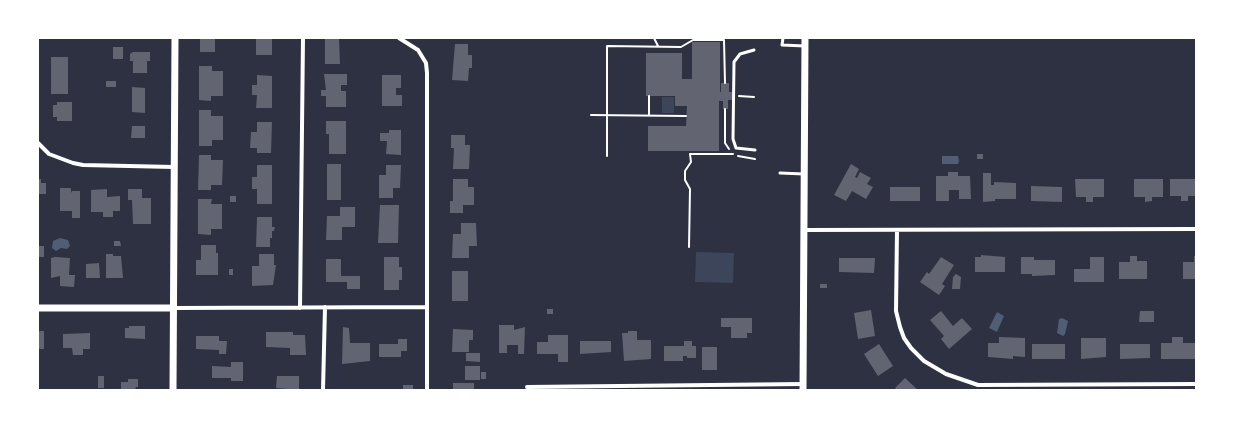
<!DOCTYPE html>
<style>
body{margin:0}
#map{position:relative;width:1234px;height:428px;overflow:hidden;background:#2d3142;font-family:"Titillium Web",sans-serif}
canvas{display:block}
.frame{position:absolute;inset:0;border:39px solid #fff;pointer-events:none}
</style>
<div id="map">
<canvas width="1234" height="428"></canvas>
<div class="frame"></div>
</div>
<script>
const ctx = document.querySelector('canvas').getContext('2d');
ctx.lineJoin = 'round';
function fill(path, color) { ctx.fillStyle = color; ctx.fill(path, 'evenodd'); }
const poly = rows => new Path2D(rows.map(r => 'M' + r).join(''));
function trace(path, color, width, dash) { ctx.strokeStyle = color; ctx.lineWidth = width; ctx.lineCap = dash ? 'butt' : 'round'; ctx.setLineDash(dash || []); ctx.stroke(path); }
const green = poly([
 [662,97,674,97,674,113,662,113],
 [696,252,734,253,733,283,695,282]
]);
const water = poly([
 [942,156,958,156,959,161,958,164,942,164],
 [60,238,68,240,70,246,67,249,61,248,56,251,52,248,53,241],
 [997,312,1004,316,997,332,989,328],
 [1062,318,1068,321,1065,334,1063,336,1057,333,1059,319]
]);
const building = poly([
 [200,38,215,38,215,52,200,52],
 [256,38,272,38,272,55,256,55],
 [325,38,339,38,340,64,325,64],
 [692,42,720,42,720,92,721,92,721,83,729,83,729,92,732,92,732,100,728,100,728,109,723,109,723,101,719,101,719,151,648,151,648,126,686,126,687,106,675,106,675,96,646,96,646,53,682,53,682,79,692,79],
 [455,44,468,44,468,55,472,55,472,68,469,68,468,81,452,80],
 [113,47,123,47,123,59,113,59],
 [133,52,150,52,150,61,147,61,147,73,133,73,133,61,130,61,130,54],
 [51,57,68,57,68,94,51,94],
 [199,66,212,66,212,71,223,71,223,96,211,96,211,101,199,100],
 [324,74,347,74,347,85,341,85,341,91,346,91,346,107,326,107,326,96,321,96,321,90,326,90],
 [257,75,272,76,272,108,256,108,257,95,252,95,252,85,257,85],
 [382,75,401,75,401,88,396,88,396,95,402,95,402,106,382,106],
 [106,81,116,81,116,87,106,87],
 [132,87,145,88,145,113,132,112],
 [57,102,72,102,72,121,57,121,57,117,53,117,53,105,57,105],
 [199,110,211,110,211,116,223,116,223,140,212,140,212,146,199,146],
 [326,121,346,121,346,154,329,154,329,134,326,134],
 [257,122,272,122,271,153,257,153,257,148,250,148,251,132,257,132],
 [132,126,145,126,145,138,131,138],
 [389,130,401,130,401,155,386,154,387,141,380,141,380,133,389,133],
 [451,135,465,135,465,145,470,145,469,169,453,169,454,148,451,148],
 [977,154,983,154,983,159,977,159],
 [199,155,211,155,211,160,223,160,222,185,211,185,211,190,198,190],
 [327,164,341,164,341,200,327,200],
 [851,164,859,169,855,177,857,178,860,172,871,178,867,184,873,187,866,199,852,191,846,201,834,195],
 [257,165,272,165,272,204,257,204,257,189,252,189,252,177,257,177],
 [386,165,401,165,400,188,393,188,393,198,379,198,379,175,386,175],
 [948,172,958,172,958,176,970,176,971,199,959,199,959,190,949,190,949,201,936,201,936,176,948,176],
 [983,173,991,173,991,185,994,185,994,182,1016,183,1016,199,995,199,995,201,983,202],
 [38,179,41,179,41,183,46,183,46,194,38,194],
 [453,179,468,179,468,187,474,187,474,205,463,205,463,213,450,213,450,201,453,201],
 [1075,179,1104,179,1104,197,1093,197,1093,202,1086,202,1086,197,1076,197],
 [1134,179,1163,179,1163,197,1152,197,1152,201,1145,202,1145,197,1134,197],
 [1170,179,1196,179,1196,196,1188,196,1188,201,1181,201,1181,196,1170,196],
 [1031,186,1062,187,1062,202,1031,201],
 [890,187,920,187,920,201,890,201],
 [60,188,71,188,71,193,72,191,80,191,80,218,72,218,72,211,60,211],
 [107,189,107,197,120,196,120,211,113,211,113,217,103,217,103,212,91,212,91,190],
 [128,189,142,189,142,198,151,198,151,224,133,224,132,200,128,200],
 [230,196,236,196,236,202,230,202],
 [198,199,212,199,211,204,222,204,222,229,211,229,211,235,198,234],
 [380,205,399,205,398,243,378,243],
 [340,207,355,207,355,227,342,227,342,240,326,240,327,216,340,216],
 [257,217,272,217,272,227,275,227,274,231,272,231,272,238,270,238,270,247,256,247],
 [461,223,476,223,477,246,469,246,469,258,452,258,453,234,461,234],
 [114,241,120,241,121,246,114,246],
 [201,245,216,245,216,253,218,253,218,275,196,275,196,260,201,260],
 [38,246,44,246,44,257,38,257],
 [106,254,113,254,113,256,121,256,123,278,106,278],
 [259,254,274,254,274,265,276,265,273,285,252,286,252,266,259,266],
 [981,255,1005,257,1005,272,975,272,975,257,981,257],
 [1130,256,1137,256,1137,261,1147,261,1147,279,1119,279,1119,262,1130,262],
 [1194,256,1196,256,1196,279,1183,279,1183,262,1194,262],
 [55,257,70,258,69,275,75,275,74,287,60,286,60,276,51,278,51,258],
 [384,257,399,257,399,267,402,267,402,280,399,280,399,290,384,290],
 [941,257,954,265,942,284,945,286,939,295,920,282,927,272,929,274],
 [1021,257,1034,257,1034,260,1055,260,1055,275,1032,276,1032,274,1021,274],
 [1090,257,1104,257,1104,282,1074,282,1074,269,1090,269],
 [839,258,875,258,874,273,839,272],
 [326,259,341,259,341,276,360,276,360,289,347,289,347,282,326,282],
 [99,263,100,278,86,278,86,264],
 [229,269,233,269,233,275,229,275],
 [452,271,468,271,468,301,452,301],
 [956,274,961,277,960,289,952,289,953,277],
 [820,284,827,284,827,288,820,288],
 [547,309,553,309,553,314,547,314],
 [871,310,875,336,858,339,854,313],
 [941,311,953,326,962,318,972,329,949,349,941,339,944,336,930,320],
 [1140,311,1154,311,1154,322,1139,322],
 [721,318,752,318,752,333,747,333,747,338,731,338,731,327,721,327],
 [499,325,514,325,514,330,525,327,524,354,518,354,518,345,507,345,507,353,499,353],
 [129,326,145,326,145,339,125,338,125,328,129,328],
 [343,327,349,328,350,343,370,343,370,361,342,364],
 [453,329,473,330,473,340,469,340,469,352,452,352],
 [38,331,44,331,44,349,38,349],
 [628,331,637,331,637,340,651,340,651,359,624,361,622,333,628,333],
 [266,332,293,332,293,335,305,335,306,355,290,355,290,348,266,347],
 [90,333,90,349,83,349,83,355,73,355,72,348,63,348,63,334],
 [548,335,568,335,568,362,558,362,558,354,537,354,537,342,548,342],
 [196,336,219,336,219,341,227,341,226,354,219,354,219,350,196,349],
 [999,337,1025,338,1025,357,1013,356,1013,359,988,357,988,343,999,343],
 [1172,337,1183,337,1183,343,1195,343,1195,359,1161,359,1161,343,1172,343],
 [1081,338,1106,338,1106,357,1081,359],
 [398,339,407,339,407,351,401,351,401,357,379,357,379,344,398,344],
 [580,341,611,341,611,352,580,354],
 [684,341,692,341,692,346,696,346,696,358,687,358,687,356,683,356,683,361,664,361,664,346,684,346],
 [879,344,893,366,878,376,864,354],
 [1032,344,1065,344,1065,359,1032,359],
 [1120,344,1150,344,1150,358,1120,359],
 [702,347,717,347,717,370,702,370],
 [466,353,480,353,480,362,466,361],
 [231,362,243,362,243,381,231,381,231,378,212,378,212,366,231,367],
 [465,366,480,366,480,380,465,380],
 [481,372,486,372,486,379,481,379],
 [98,376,104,376,104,388,98,388],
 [277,376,299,376,299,390,276,388],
 [905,378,918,390,897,390,895,388],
 [128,379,138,379,138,387,136,387,135,390,121,390,121,382,128,382],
 [453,383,474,383,474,390,453,390],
 [403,385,413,385,413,390,403,390]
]);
const path = poly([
 [654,38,658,46],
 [649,96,649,115],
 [739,96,754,97],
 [725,109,725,143,729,149],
 [591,115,686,116],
 [607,156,607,46,681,47,693,40,724,40,725,83],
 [738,156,755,159],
 [689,247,690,189,685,180,685,171,691,162,690,154,733,154]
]);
const service = poly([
 [783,38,782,45,805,46],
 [754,50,740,54,734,62,733,139,736,148,755,150],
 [780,173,804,174]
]);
const minor = poly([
 [399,38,418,50,426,63,427,73,427,390],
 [38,143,49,154,73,163,83,165,174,167],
 [804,230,1196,229],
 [897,230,896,311,900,327,904,338,911,348,924,361,946,374,978,385,1196,384],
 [173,308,426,307],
 [300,308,303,38],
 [527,387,803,384],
 [323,390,325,307]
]);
const tertiary = poly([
 [38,308,173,308],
 [173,390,175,38],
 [803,390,805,38]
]);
fill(green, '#3c4559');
fill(water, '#4f5d75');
fill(building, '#626471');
trace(path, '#fff', 2);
trace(service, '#fff', 3);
trace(minor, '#fff', 4);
trace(tertiary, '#fff', 7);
</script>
